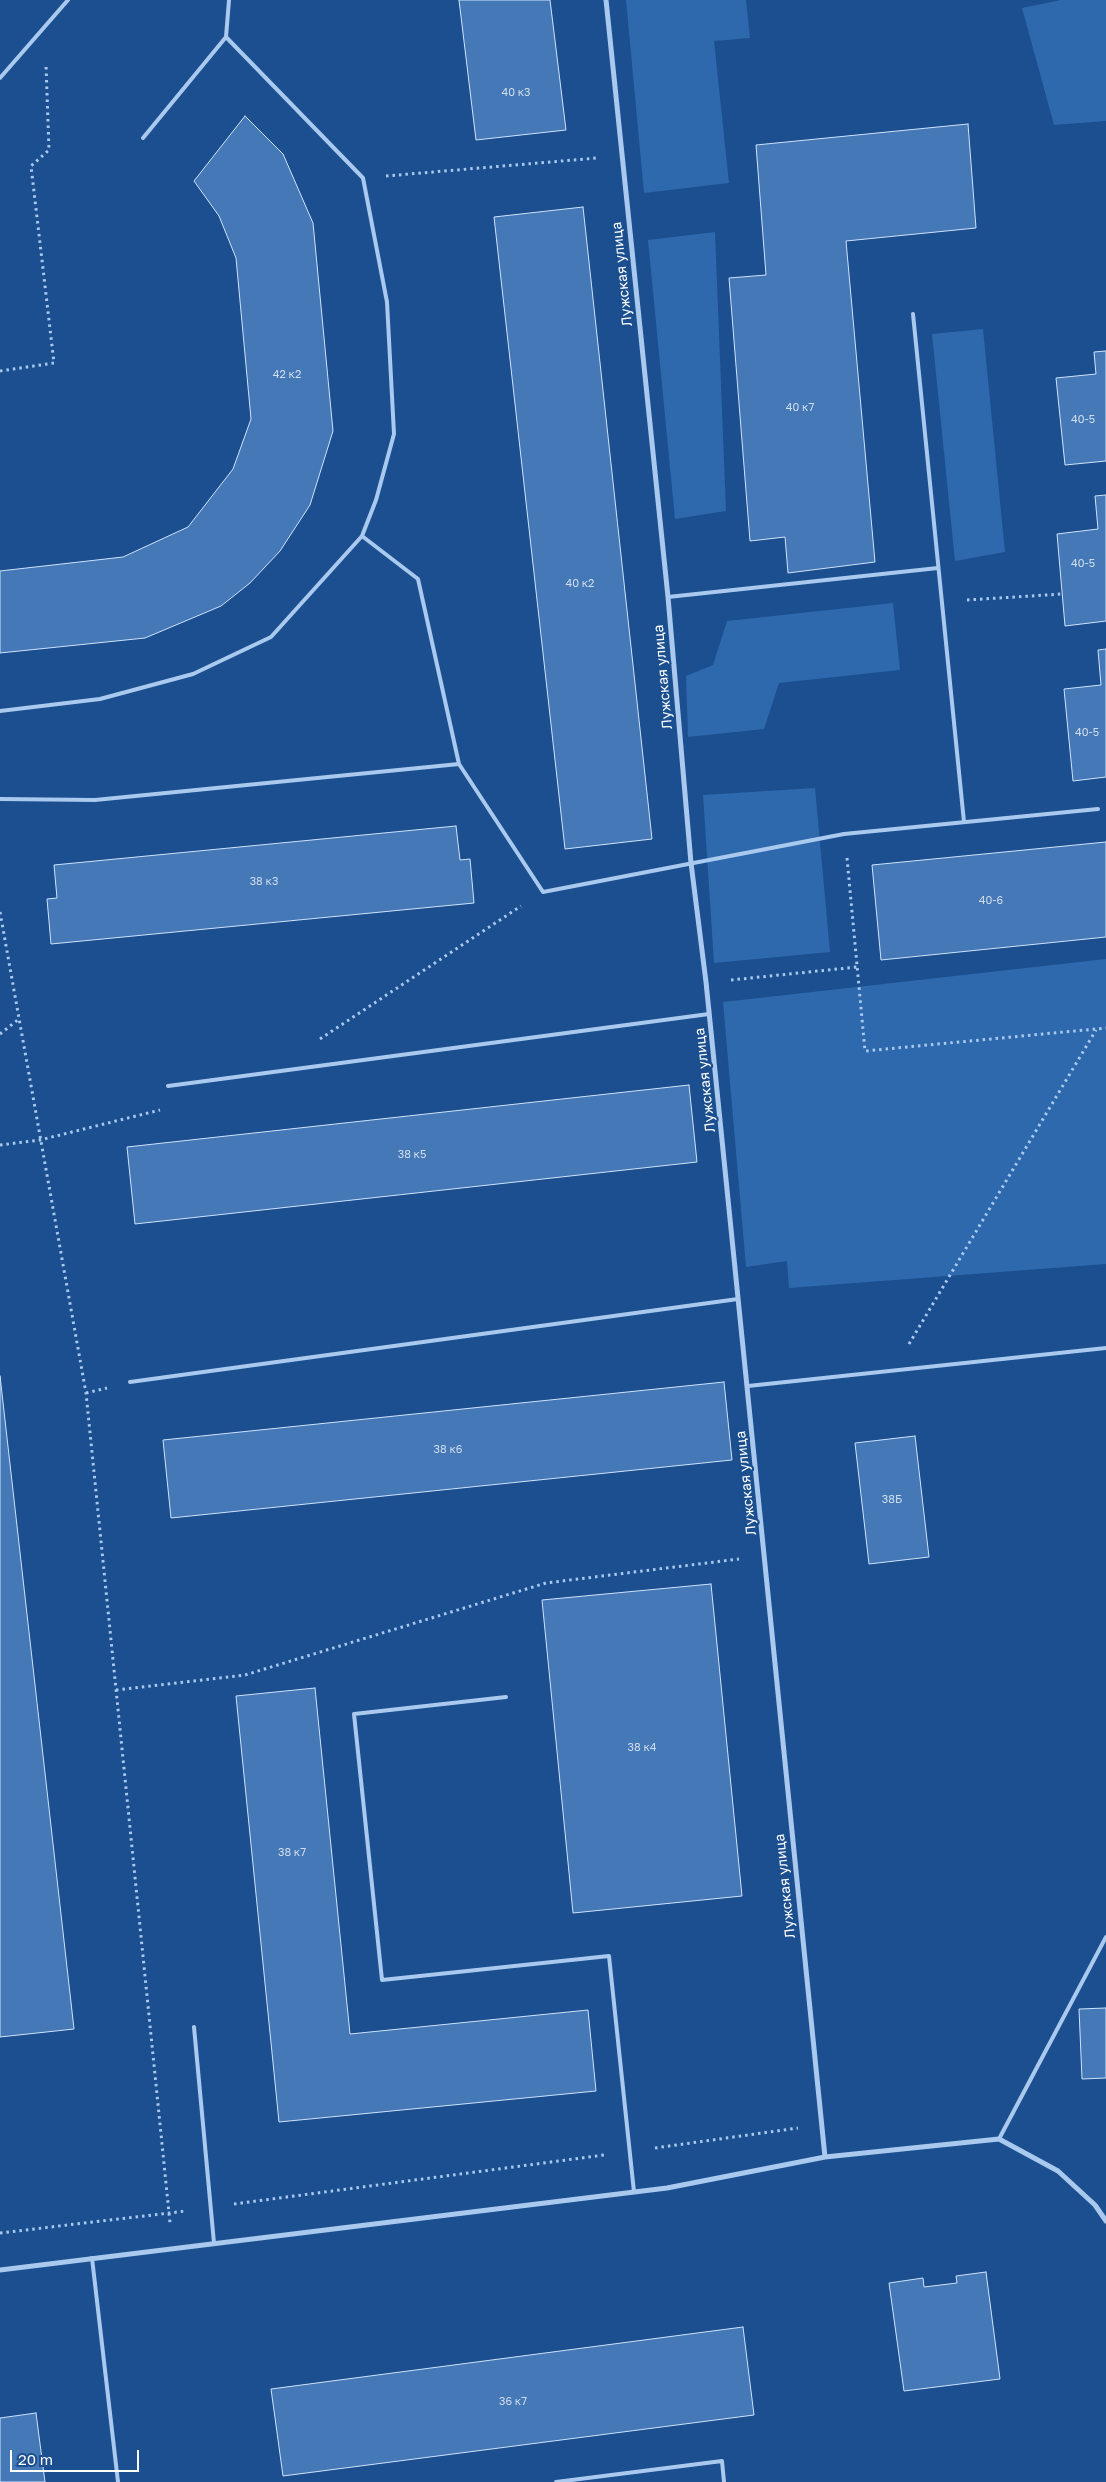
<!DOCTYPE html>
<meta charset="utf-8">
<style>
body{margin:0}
#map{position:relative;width:1106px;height:2482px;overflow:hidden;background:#1b4f8f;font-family:"Golos Text",sans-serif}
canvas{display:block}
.scale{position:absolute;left:10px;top:2450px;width:129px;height:22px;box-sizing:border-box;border:2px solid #fff;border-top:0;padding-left:6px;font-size:15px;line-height:18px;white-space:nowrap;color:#fff;-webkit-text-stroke:4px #1b4f8f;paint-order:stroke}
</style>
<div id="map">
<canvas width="1106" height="2482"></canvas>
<div class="scale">20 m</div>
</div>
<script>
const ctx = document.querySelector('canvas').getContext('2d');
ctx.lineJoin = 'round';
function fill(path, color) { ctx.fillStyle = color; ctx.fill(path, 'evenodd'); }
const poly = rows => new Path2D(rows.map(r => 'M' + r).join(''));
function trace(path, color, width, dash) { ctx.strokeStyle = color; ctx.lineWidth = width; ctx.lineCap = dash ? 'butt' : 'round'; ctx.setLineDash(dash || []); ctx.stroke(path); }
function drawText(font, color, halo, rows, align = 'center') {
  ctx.font = font + ' "Golos Text",sans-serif'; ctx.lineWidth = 4.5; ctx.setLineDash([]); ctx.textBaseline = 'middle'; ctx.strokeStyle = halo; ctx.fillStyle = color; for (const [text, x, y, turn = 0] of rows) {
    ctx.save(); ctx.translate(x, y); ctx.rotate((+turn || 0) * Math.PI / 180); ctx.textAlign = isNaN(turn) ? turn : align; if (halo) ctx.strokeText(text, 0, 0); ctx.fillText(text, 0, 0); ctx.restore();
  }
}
const green = poly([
 [626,0,746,0,750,38,714,41,729,183,644,193],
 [1061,0,1106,0,1106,121,1054,125,1022,8],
 [715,232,726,511,675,519,648,240],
 [983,329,1005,552,955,561,932,334],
 [893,603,900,670,779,683,764,729,688,737,686,676,713,665,727,621],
 [815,788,830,952,714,963,703,795],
 [1106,959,1106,1264,789,1288,787,1261,746,1267,723,1002]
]);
const building = poly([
 [459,0,550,0,566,130,476,140,459,0],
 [245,116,283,154,313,223,333,431,310,505,280,551,250,583,221,606,145,638,0,653,0,571,123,557,188,527,233,469,251,419,236,258,219,216,194,181,245,116],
 [968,124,976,228,846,241,875,562,788,573,785,537,750,541,729,278,766,275,756,145,968,124],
 [583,207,652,839,565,849,494,217,583,207],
 [1106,351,1106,461,1065,465,1056,378,1096,374,1094,352,1106,351],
 [1106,495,1106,621,1065,626,1057,534,1098,529,1095,496,1106,495],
 [1106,649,1106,777,1073,781,1064,689,1101,685,1098,650,1106,649],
 [456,826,460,860,470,859,474,903,51,944,47,899,57,898,54,865,456,826],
 [1106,842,1106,937,881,960,872,865,1106,842],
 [689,1085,697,1162,135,1224,127,1147,689,1085],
 [0,1376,74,2029,0,2037,0,1376],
 [724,1382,732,1460,171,1518,163,1440,724,1382],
 [915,1436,929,1557,869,1564,855,1443,915,1436],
 [711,1584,742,1896,573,1913,542,1600,711,1584],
 [315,1688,350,2034,588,2010,596,2091,279,2122,236,1696,315,1688],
 [1106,2008,1106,2078,1082,2079,1079,2009,1106,2008],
 [986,2272,1000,2379,904,2391,889,2283,923,2278,924,2287,957,2283,956,2276,986,2272],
 [743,2327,754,2415,283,2476,271,2389,743,2327],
 [36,2413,45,2482,0,2482,0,2418,36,2413]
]);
const path = poly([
 [386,176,597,158],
 [0,371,54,363,31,166,49,150,46,65],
 [967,600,1062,594],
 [847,858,865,1051,1106,1028],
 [0,912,86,1393,170,2223],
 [731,980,857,967],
 [0,1034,19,1019],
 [320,1039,521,906],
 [0,1145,40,1140,160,1110],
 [909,1344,1096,1030],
 [86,1393,107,1388],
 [116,1690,245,1675,546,1583,739,1559],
 [655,2148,798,2128],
 [234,2204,604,2155],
 [0,2233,186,2211]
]);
const lane = poly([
 [0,78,68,0],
 [143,138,226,37,229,0],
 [913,314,964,822],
 [362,536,418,579,459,764,543,892,844,834,1098,809],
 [668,597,938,568],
 [0,711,100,699,193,674,271,637,362,536,376,500,394,434,387,302,363,178,226,37],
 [0,799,95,800,459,764],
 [168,1086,709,1014],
 [130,1382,738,1299],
 [748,1386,1106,1348],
 [506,1697,354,1714,382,1980,609,1956,634,2192],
 [194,2027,214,2243],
 [999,2139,1106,1937],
 [92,2258,118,2482],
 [556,2482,722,2461,724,2482]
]);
const street = poly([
 [606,0,668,597,691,863,706,982,825,2157],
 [0,2270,667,2188,825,2157,999,2139,1058,2171,1095,2205,1106,2221]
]);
const numberNames = [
 ["40 к3",516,93],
 ["42 к2",287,375],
 ["40 к7",800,408],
 ["40-5",1083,420],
 ["40-5",1083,564],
 ["40 к2",580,584],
 ["40-5",1087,733],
 ["38 к3",264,882],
 ["40-6",991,901],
 ["38 к5",412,1155],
 ["38 к6",448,1450],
 ["38Б",892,1500],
 ["38 к4",642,1748],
 ["38 к7",292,1853],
 ["36 к7",513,2402]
];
const streetNames = [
 ["Лужская улица",622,274,-96],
 ["Лужская улица",663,677,-95],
 ["Лужская улица",705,1080,-96],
 ["Лужская улица",746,1483,-96],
 ["Лужская улица",785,1886,-96]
];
fill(green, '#2e69ad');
fill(building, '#4478b7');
trace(building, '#cfe3fa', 1);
trace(path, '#a9c9ee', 3, [2.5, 4]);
trace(lane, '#a9c9ee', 4);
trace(street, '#a9c9ee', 5);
drawText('11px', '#d0dded', null, numberNames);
drawText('14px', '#fff', '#1b4f8f', streetNames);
</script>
